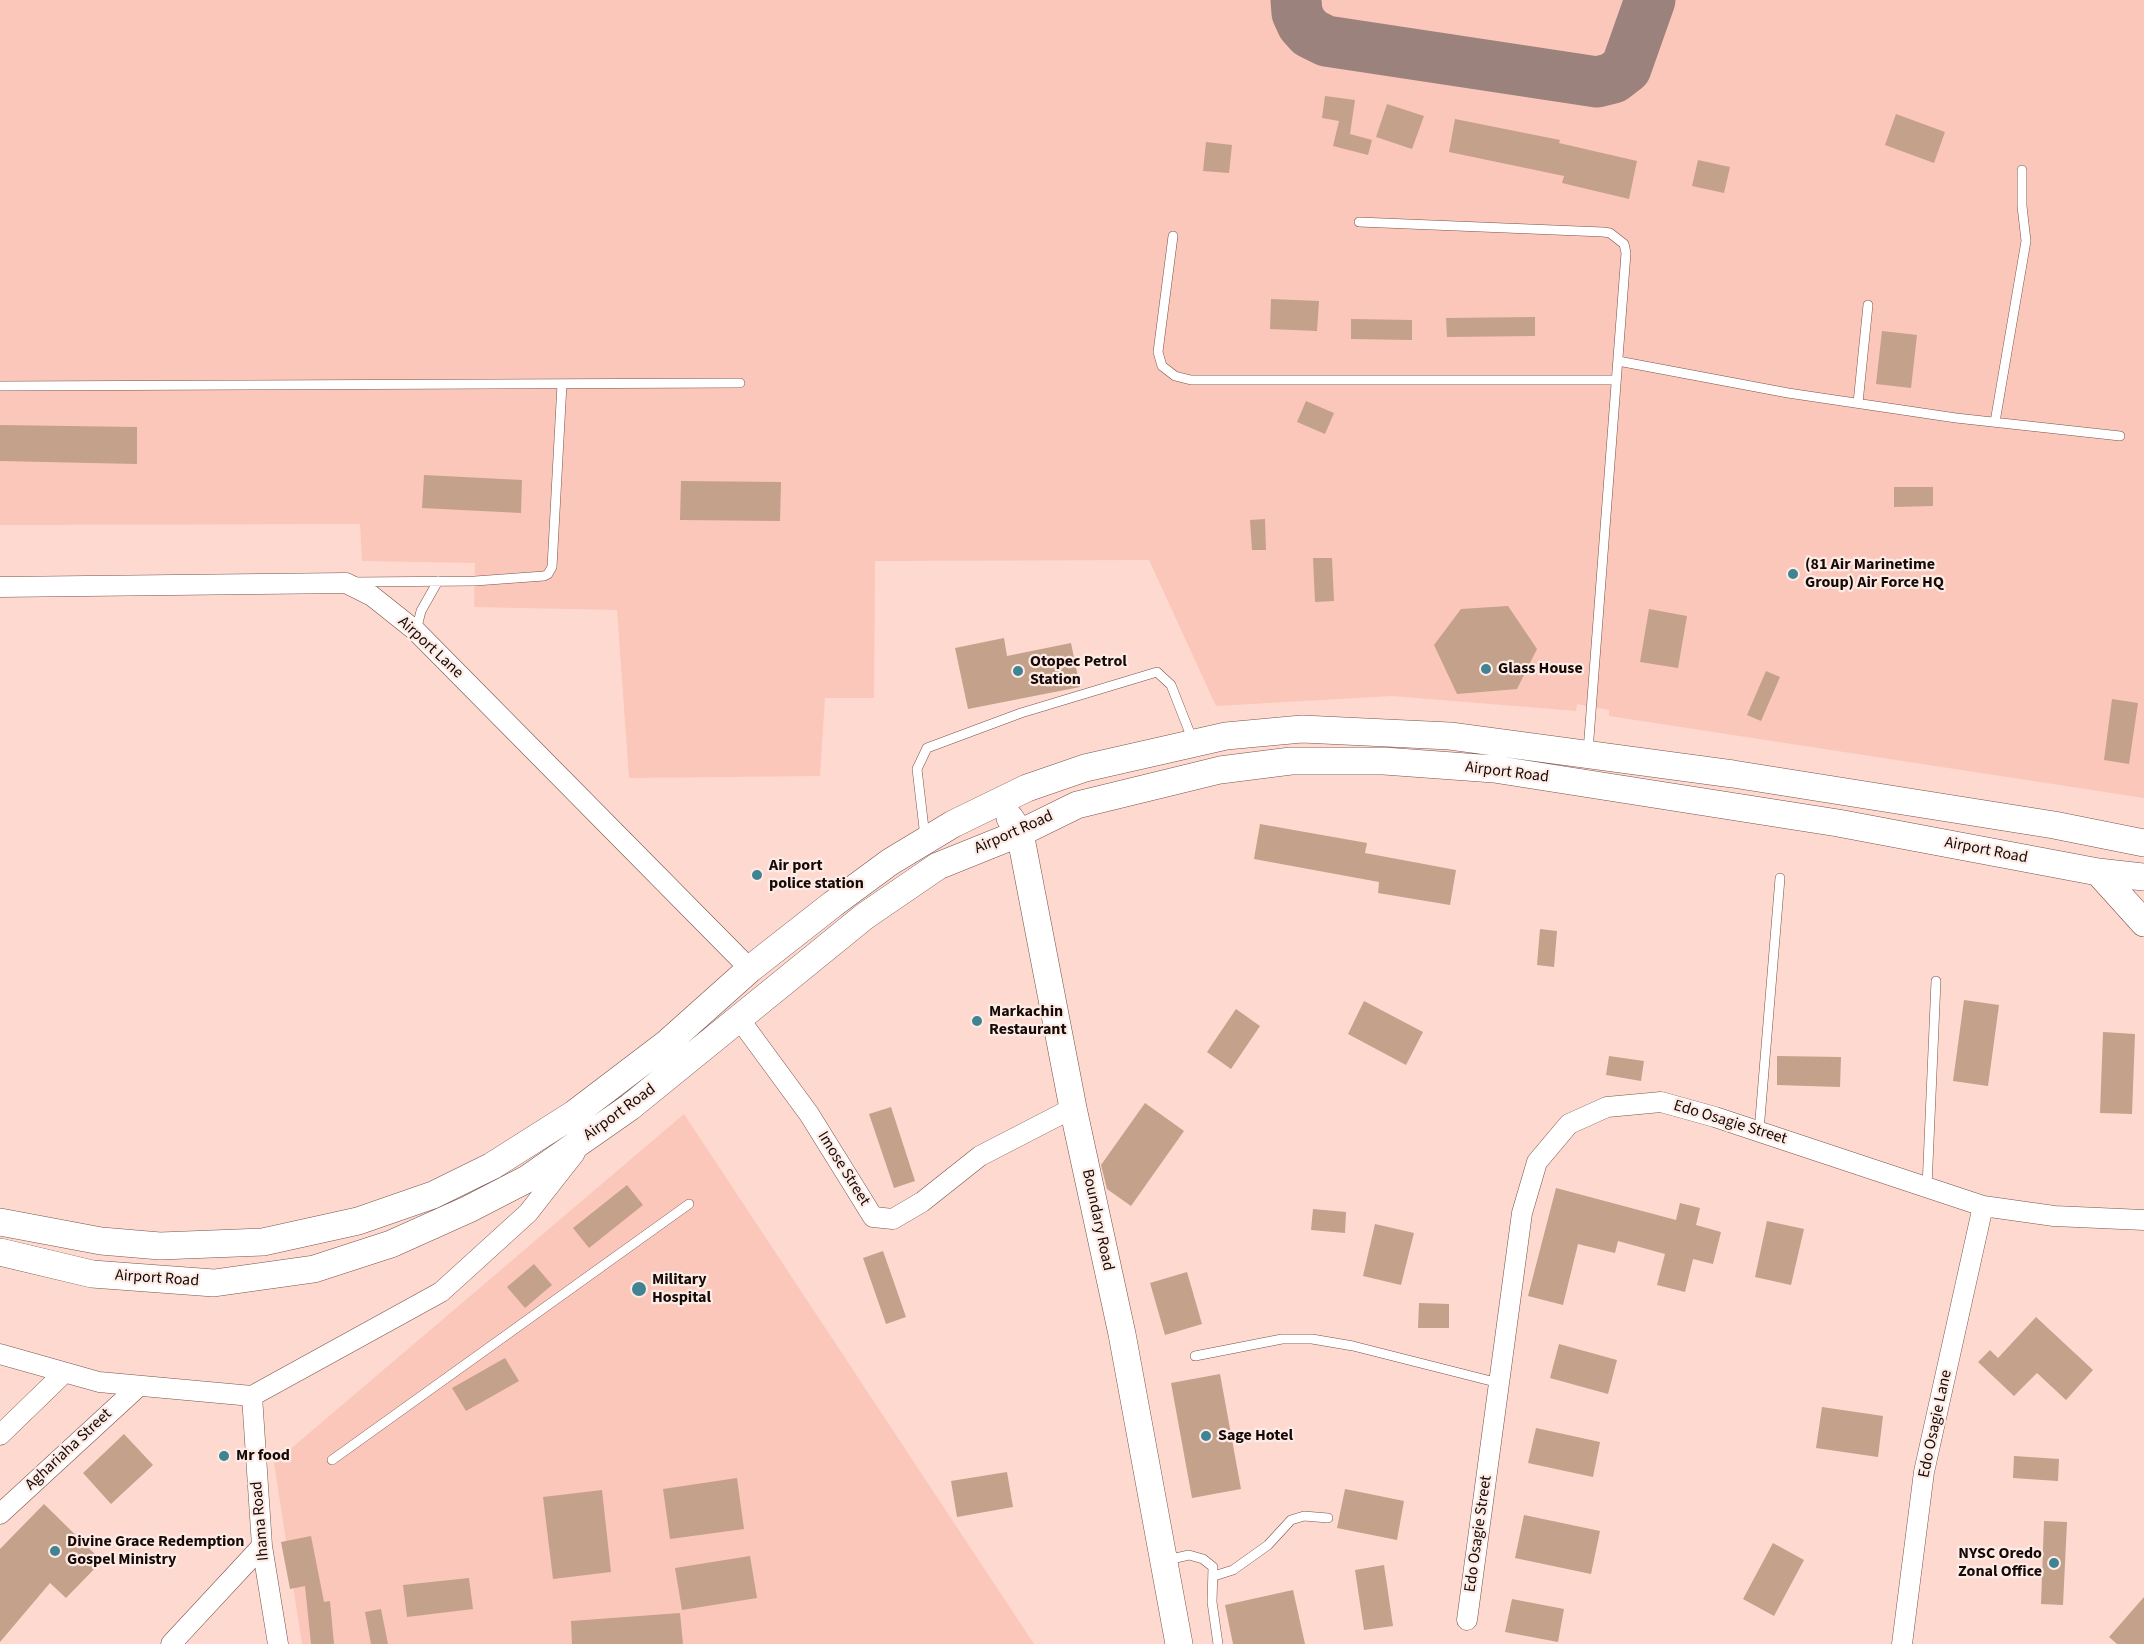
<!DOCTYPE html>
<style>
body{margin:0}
canvas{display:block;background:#fdd9d0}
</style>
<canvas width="2144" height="1644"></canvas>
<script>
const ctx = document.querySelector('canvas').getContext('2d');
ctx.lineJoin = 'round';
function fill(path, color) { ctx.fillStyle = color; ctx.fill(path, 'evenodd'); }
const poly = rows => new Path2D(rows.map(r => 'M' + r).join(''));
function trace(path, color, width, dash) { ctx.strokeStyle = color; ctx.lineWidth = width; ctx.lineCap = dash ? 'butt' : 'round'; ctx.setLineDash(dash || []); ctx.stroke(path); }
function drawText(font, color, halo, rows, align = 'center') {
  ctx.font = font + ' "Source Sans 3",sans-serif'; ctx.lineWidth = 4.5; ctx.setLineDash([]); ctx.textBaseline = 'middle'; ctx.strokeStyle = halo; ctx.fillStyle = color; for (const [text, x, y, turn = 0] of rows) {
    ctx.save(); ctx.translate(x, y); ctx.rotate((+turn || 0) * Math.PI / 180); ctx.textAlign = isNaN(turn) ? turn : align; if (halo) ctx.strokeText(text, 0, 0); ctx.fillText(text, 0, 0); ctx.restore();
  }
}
const built = poly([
 [0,0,2144,0,2144,798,1609,716,1609,710,1577,704,1576,711,1392,696,1216,706,1149,560,875,561,874,698,825,698,820,776,629,778,617,610,474,607,475,563,362,561,360,524,0,525],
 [684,1114,1034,1644,302,1644,274,1463]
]);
const taxiway = poly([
 [1296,0,1297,13,1302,24,1310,33,1326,41,1597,82,1613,78,1626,68,1650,0]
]);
const building = poly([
 [1325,96,1355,100,1350,134,1372,140,1368,155,1333,146,1339,121,1322,118],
 [1387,104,1424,116,1412,149,1376,137],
 [1896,114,1945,132,1934,163,1885,145],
 [1455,119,1560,140,1559,143,1637,161,1629,199,1562,183,1564,176,1449,152],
 [1206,142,1232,145,1229,173,1203,171],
 [1698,160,1730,167,1724,193,1692,186],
 [1271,299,1319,301,1317,331,1270,329],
 [1535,317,1535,336,1447,337,1446,318],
 [1351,319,1412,320,1412,340,1351,339],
 [1882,331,1917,335,1911,388,1876,384],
 [1306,401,1334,413,1325,434,1297,422],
 [0,425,137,427,137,464,0,461],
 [424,475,522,480,521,513,422,508],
 [681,481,781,482,780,521,680,520],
 [1894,487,1933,487,1933,506,1894,507],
 [1265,519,1266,550,1252,550,1250,520],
 [1313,558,1332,558,1334,601,1315,602],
 [1508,606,1537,649,1517,689,1457,694,1434,645,1461,609],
 [1649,609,1687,616,1678,668,1640,662],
 [1004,638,1007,656,1071,643,1080,687,968,709,955,648],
 [1766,671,1780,677,1761,721,1747,715],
 [2112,699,2138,703,2129,764,2104,760],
 [1260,824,1367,843,1365,853,1456,870,1450,905,1378,893,1379,882,1254,859],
 [1540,929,1557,931,1554,967,1537,965],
 [1964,1000,1999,1005,1988,1086,1953,1081],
 [1364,1001,1423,1032,1406,1065,1348,1034],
 [1236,1009,1260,1026,1231,1069,1207,1052],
 [2103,1032,2135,1034,2132,1114,2100,1113],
 [1609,1056,1644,1061,1641,1081,1606,1075],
 [1777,1056,1841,1057,1840,1087,1777,1085],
 [1145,1103,1184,1131,1131,1206,1107,1189,1101,1165],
 [891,1107,915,1181,894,1188,869,1114],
 [627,1185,643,1205,589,1248,573,1228],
 [1556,1188,1676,1220,1680,1203,1700,1208,1696,1225,1721,1232,1713,1264,1693,1259,1685,1292,1657,1285,1665,1254,1618,1241,1615,1253,1578,1244,1563,1305,1528,1296],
 [1313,1209,1346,1212,1345,1233,1311,1230],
 [1767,1221,1804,1229,1791,1285,1755,1277],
 [1375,1224,1414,1233,1401,1285,1363,1276],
 [883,1251,906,1317,886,1324,863,1258],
 [534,1264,552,1285,525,1308,507,1287],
 [1187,1272,1202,1324,1165,1335,1150,1283],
 [1419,1303,1449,1304,1449,1328,1418,1328],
 [2036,1317,2093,1370,2066,1400,2037,1373,2014,1396,1978,1362,1990,1350,1998,1358],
 [1559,1344,1617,1360,1608,1394,1550,1378],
 [505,1358,519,1381,466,1411,452,1388],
 [1220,1374,1241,1489,1192,1498,1171,1383],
 [1822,1407,1883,1416,1878,1457,1816,1448],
 [1536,1428,1600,1442,1593,1477,1528,1463],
 [124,1434,153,1465,111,1504,83,1473],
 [2014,1456,2059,1459,2058,1481,2013,1478],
 [1007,1472,1013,1507,957,1517,951,1481],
 [737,1478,744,1529,670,1539,663,1489],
 [1345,1489,1404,1501,1397,1540,1337,1528],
 [602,1490,611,1572,553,1579,543,1497],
 [44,1504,102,1561,66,1598,50,1583,0,1642,0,1549],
 [1524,1515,1600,1531,1591,1574,1515,1558],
 [2044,1521,2067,1522,2063,1605,2041,1604],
 [311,1536,324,1602,330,1601,334,1644,311,1644,305,1586,290,1589,281,1542],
 [1773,1543,1804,1560,1774,1616,1743,1599],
 [750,1556,757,1598,682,1610,675,1568],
 [1384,1565,1393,1626,1364,1630,1355,1570],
 [469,1578,473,1609,407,1617,403,1585],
 [1293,1590,1305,1644,1233,1644,1225,1605],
 [2144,1597,2144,1644,2117,1644,2109,1637],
 [1512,1599,1564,1609,1558,1642,1505,1632],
 [381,1609,388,1644,371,1644,365,1612],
 [680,1613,683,1644,572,1644,571,1621]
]);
const lane = poly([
 [1359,222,1603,232,1610,233,1624,244,1626,253,1588,751],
 [1173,236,1158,352,1162,366,1175,376,1191,380,1616,380],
 [1618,361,1788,393,1956,418,2120,436],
 [0,386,740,383],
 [1858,403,1868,305],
 [1995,422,2026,241,2022,206,2022,170],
 [354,582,475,581,544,576,548,574,552,567,562,384],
 [416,631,421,611,438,581],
 [925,837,917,769,927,748,1021,713,1157,672,1171,685,1193,741],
 [1759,1131,1780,878],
 [1927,1187,1936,981],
 [1195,1356,1282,1339,1312,1339,1353,1346,1499,1383],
 [332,1460,689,1204],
 [1167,1560,1189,1555,1203,1559,1213,1567,1212,1602,1218,1644],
 [1214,1576,1233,1570,1268,1545,1291,1520,1304,1516,1328,1518]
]);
const street = poly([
 [0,587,346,583,372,596,416,631,750,969],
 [740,1020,809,1114,873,1217,893,1219,922,1202,980,1156,1073,1108],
 [0,1354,99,1382,252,1396,441,1292,528,1213,575,1153],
 [252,1396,262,1546,278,1644],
 [0,1435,63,1374],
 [0,1514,138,1387],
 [1467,1620,1522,1213,1537,1162,1569,1124,1607,1107,1661,1102,1715,1117,1983,1206,2054,1216,2144,1220],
 [171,1644,262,1546],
 [1902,1644,1924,1472,1983,1206]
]);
const secondary = poly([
 [1010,818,1020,833,1073,1108,1122,1334,1179,1644],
 [2098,872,2144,923],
 [0,1222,101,1241,160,1246,263,1242,358,1221,433,1195,492,1166,574,1114,666,1044,750,969,833,904,890,862,953,824,1027,788,1085,768,1226,736,1302,729,1450,736,1733,774,2054,825,2144,843],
 [0,1252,92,1274,214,1283,314,1269,391,1244,469,1209,527,1179,630,1107,865,916,938,866,1020,833,1077,805,1220,770,1291,761,1384,761,1494,769,1838,823,2098,872,2144,877]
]);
const markers = [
 [1793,574,6,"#408393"],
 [1486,669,6,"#408393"],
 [1018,671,6,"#408393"],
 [757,875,6,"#408393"],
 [977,1021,6,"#408393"],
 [639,1289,8,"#408393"],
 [1206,1436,6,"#408393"],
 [224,1456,6,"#408393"],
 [55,1551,6,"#408393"],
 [2054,1563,6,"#408393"]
];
const poiNames = [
 ["(81 Air Marinetime",1805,565],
 ["Group) Air Force HQ",1805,583],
 ["Otopec Petrol",1030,662],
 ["Station",1030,680],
 ["Glass House",1498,669],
 ["Air port",769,866],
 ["police station",769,884],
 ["Markachin",989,1012],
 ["Restaurant",989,1030],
 ["Military",652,1280],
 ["Hospital",652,1298],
 ["Sage Hotel",1218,1436],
 ["Mr food",236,1456],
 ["Divine Grace Redemption",67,1542],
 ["Gospel Ministry",67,1560],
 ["NYSC Oredo",2042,1554,"right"],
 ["Zonal Office",2042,1572,"right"]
];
const streetNames = [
 ["Airport Lane",430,648,43],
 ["Airport Road",1507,773,7],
 ["Airport Road",1014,833,-24],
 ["Airport Road",1986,851,11],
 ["Airport Road",620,1113,-36],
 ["Edo Osagie Street",1730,1123,17],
 ["Imose Street",843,1169,58],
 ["Boundary Road",1097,1220,78],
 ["Airport Road",157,1279,4],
 ["Edo Osagie Lane",1936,1424,-78],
 ["Aghariaha Street",69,1450,-43],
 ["Ihama Road",261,1521,-95],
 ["Edo Osagie Street",1479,1534,-82]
];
fill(built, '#fbc7ba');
trace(taxiway, '#9c827c', 51);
fill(building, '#c4a18a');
trace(lane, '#79534a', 10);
trace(street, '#79534a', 21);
trace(secondary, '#79534a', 28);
trace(lane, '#fff', 9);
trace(street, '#fff', 20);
trace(secondary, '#fff', 27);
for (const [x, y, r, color] of markers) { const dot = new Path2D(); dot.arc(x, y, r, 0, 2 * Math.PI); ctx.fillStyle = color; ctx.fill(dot); trace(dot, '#fdebe6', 2); }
drawText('bold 16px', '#160906', '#fdebe6', poiNames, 'left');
drawText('16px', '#160906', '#fdebe6', streetNames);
</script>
